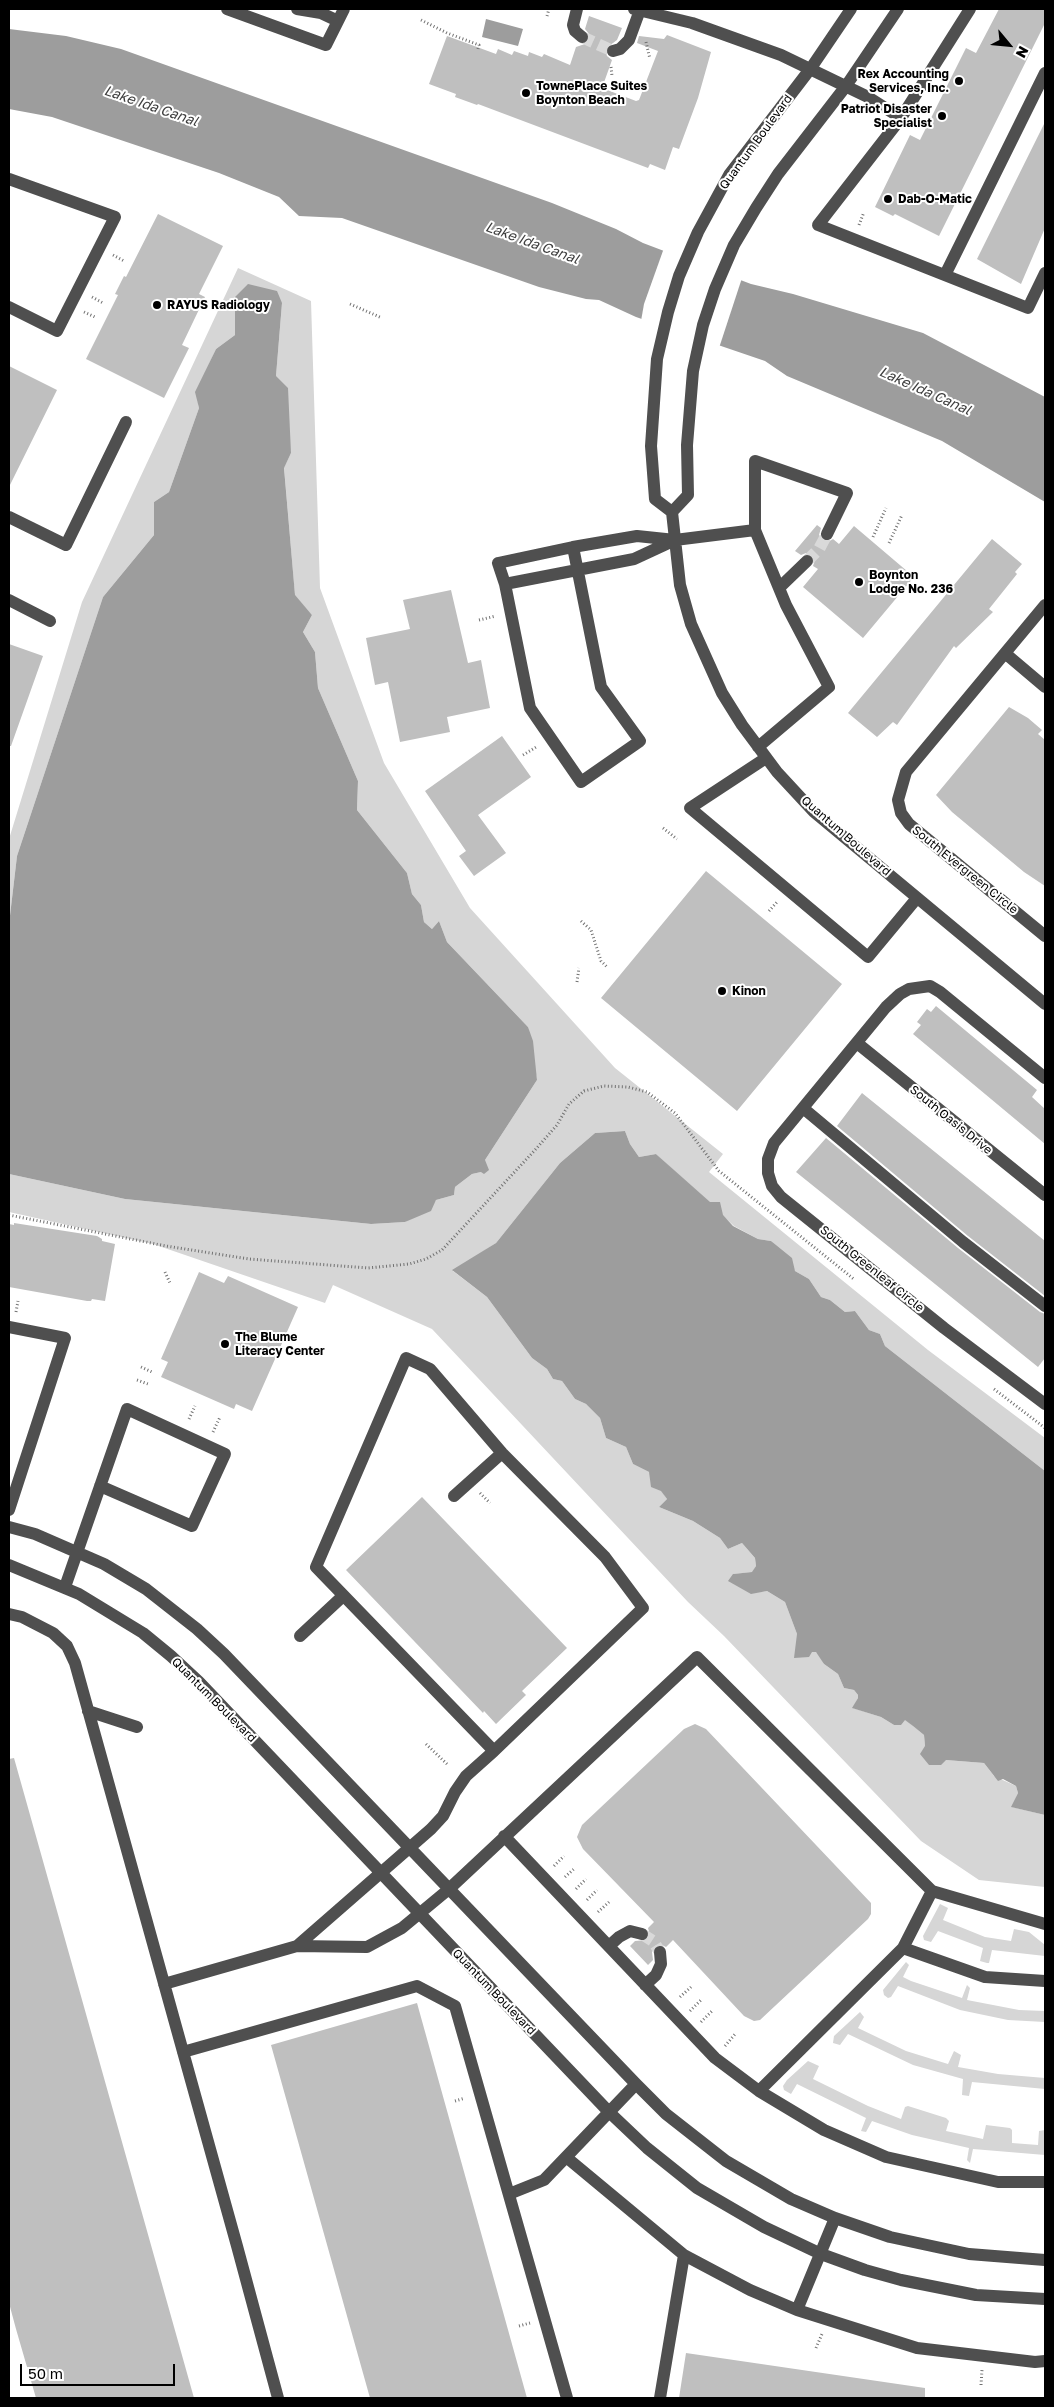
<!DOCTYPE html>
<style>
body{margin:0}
#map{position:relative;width:1054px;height:2407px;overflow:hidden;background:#fff;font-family:"Golos Text",sans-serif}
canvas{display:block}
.frame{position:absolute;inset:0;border:10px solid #000;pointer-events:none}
.north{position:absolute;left:984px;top:20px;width:50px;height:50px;-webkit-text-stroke:4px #fff;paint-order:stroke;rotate:118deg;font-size:14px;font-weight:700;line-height:20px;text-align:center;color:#000}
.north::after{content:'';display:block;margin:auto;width:18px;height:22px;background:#000;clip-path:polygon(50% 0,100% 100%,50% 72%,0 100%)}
.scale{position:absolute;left:20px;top:2364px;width:155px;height:22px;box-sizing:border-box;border:2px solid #000;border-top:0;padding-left:6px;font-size:15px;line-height:18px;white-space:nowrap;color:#000;-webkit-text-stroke:4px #fff;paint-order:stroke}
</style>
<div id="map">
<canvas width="1054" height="2407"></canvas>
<div class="frame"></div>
<div class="north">N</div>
<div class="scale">50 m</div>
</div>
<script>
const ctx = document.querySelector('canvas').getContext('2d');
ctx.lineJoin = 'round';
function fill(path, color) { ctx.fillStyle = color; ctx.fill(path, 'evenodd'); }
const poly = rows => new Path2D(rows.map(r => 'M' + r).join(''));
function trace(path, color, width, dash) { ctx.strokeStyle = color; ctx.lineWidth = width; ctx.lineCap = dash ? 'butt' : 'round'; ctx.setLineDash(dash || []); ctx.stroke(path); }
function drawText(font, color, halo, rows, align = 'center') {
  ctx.font = font + ' "Golos Text",sans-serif'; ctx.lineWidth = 4; ctx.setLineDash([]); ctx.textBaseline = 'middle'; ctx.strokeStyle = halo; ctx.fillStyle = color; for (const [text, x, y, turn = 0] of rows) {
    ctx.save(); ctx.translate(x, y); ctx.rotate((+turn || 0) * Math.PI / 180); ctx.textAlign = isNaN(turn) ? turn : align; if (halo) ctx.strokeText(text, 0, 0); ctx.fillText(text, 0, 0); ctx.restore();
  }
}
const green = poly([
 [238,268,311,301,320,588,384,763,470,908,615,1068,723,1154,709,1172,928,1350,1045,1438,1045,1471,885,1346,880,1334,869,1330,855,1311,845,1312,830,1300,821,1297,809,1279,795,1271,771,1241,758,1239,734,1226,656,1154,639,1157,630,1144,625,1131,595,1133,560,1163,496,1243,453,1271,487,1297,532,1358,547,1369,553,1379,562,1381,575,1399,586,1404,600,1418,606,1438,626,1447,633,1464,649,1472,667,1499,659,1507,693,1521,720,1538,728,1549,742,1543,755,1558,756,1566,753,1572,733,1574,751,1593,767,1591,785,1602,797,1634,812,1652,816,1652,820,1655,824,1664,838,1674,844,1688,854,1690,858,1695,858,1698,853,1708,881,1717,894,1725,905,1719,924,1735,925,1746,946,1760,984,1763,994,1776,1016,1786,1018,1793,1012,1807,1045,1815,1045,1887,979,1880,921,1841,724,1636,688,1602,432,1329,333,1285,325,1303,153,1244,9,1212,9,1174,125,1199,371,1224,405,1222,433,1205,436,1200,454,1195,455,1187,472,1174,481,1172,485,1160,537,1080,528,1027,447,942,439,921,432,929,424,922,421,905,412,894,407,873,357,810,358,781,318,688,315,652,303,632,312,615,295,596,284,467,291,453,276,376,282,303,235,297,235,335,216,349,196,392,199,408,169,492,154,502,154,535,103,597,17,856,9,924,9,839,82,602],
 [940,1904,948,1908,943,1920,985,1937,1011,1941,1014,1929,1029,1932,1045,1945,1045,1969,1045,1956,992,1950,989,1963,987,1963,980,1961,983,1948,938,1931,931,1942,924,1940,923,1936],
 [906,1962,909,1965,903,1977,911,1981,962,1998,967,1985,970,1988,967,2000,1019,2010,1045,2011,1045,2022,1008,2020,960,2010,898,1986,891,1997,888,1998,884,1995,883,1990],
 [860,2012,864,2017,858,2028,906,2051,948,2064,954,2051,961,2055,958,2067,998,2074,1045,2078,1045,2089,972,2082,969,2096,962,2095,963,2079,913,2065,848,2034,840,2045,833,2043,834,2036],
 [808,2061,819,2066,813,2079,868,2106,901,2119,905,2107,908,2106,946,2118,949,2121,946,2131,983,2139,986,2125,1010,2128,1012,2130,1012,2143,1038,2145,1039,2131,1045,2130,1045,2155,973,2149,970,2163,967,2160,969,2148,912,2135,872,2121,866,2132,861,2131,866,2118,797,2084,791,2094,784,2090,783,2086,787,2080]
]);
const water = poly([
 [486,19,523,29,518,46,482,37],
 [9,29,66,36,121,49,552,203,616,229,643,243,751,284,793,294,923,333,1045,397,1045,502,942,441,787,376,765,361,636,317,599,300,586,299,539,287,342,218,299,216,279,197,219,173,52,117,9,109],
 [248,284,277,291,282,303,276,376,288,388,291,453,284,468,295,595,312,615,303,632,315,652,318,688,358,781,357,810,407,873,412,894,421,905,424,922,432,929,439,921,447,942,528,1027,533,1041,537,1080,485,1160,489,1170,484,1174,481,1172,472,1174,455,1187,454,1195,436,1200,431,1211,405,1222,371,1224,125,1199,9,1174,9,924,17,856,103,597,154,535,154,502,169,492,199,408,195,392,216,349,235,335,235,297],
 [625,1131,630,1144,639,1157,656,1154,710,1202,720,1202,723,1215,733,1226,758,1239,771,1241,792,1258,795,1271,809,1279,821,1297,830,1300,845,1312,855,1311,869,1330,880,1334,885,1346,1045,1471,1045,1815,1011,1807,1018,1793,1016,1786,1003,1779,998,1781,984,1763,946,1760,941,1765,929,1765,920,1754,925,1746,924,1735,913,1726,905,1720,901,1725,894,1725,881,1717,852,1708,858,1698,858,1695,854,1690,844,1688,838,1674,824,1664,816,1652,812,1652,809,1657,794,1658,797,1634,785,1602,767,1591,751,1594,728,1581,733,1574,752,1572,756,1566,755,1558,742,1543,728,1549,720,1538,693,1521,659,1507,667,1499,661,1491,651,1487,649,1472,633,1464,626,1447,606,1438,600,1418,586,1404,575,1399,562,1381,553,1379,547,1369,532,1358,487,1297,452,1270,496,1243,560,1163,595,1133]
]);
const pier = poly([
 [664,248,742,278,719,348,641,321,644,304]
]);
const building = poly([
 [999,9,1045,9,1045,23,939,236,895,214,893,216,875,207,910,135,920,140,966,48,976,53],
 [589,16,622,28,617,40,605,49,607,56,612,60,602,88,636,101,639,100,658,51,637,43,639,36,664,39,667,35,711,52,698,98,679,149,673,147,665,170,650,164,648,168,478,104,477,105,455,97,456,94,429,84,447,36,496,54,498,49,512,55,514,51,528,56,529,52,542,57,544,54,570,65,576,47,585,44,590,39,589,34,585,29],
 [1045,122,1045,228,1021,284,977,259],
 [158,214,223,246,199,294,205,297,182,345,189,348,164,398,86,359,118,295,115,294,124,276,126,277],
 [9,366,57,390,9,487],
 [817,525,821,528,819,535,823,541,828,542,833,539,839,544,854,526,914,577,863,638,803,587,818,569,813,566,815,560,812,555,806,553,801,555,795,551],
 [992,539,1022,564,1015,572,1017,574,989,609,993,612,956,648,954,646,897,725,893,722,877,737,848,713],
 [451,590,468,663,481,660,490,708,447,717,450,732,400,742,388,682,375,685,366,638,410,629,403,600],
 [9,644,43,656,11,746,9,746],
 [1009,707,1028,718,1042,730,1038,734,1045,740,1045,886,1024,872,952,812,936,795],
 [502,736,531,777,478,815,506,853,474,876,459,856,466,851,425,791],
 [706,871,842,984,737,1111,601,998],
 [936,1006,1037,1090,1032,1097,1045,1109,1045,1144,913,1034,921,1025,917,1022,927,1009,931,1012],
 [862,1093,1045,1241,1045,1296,968,1236,837,1126],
 [826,1138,958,1248,1040,1312,1045,1314,1045,1358,1038,1367,796,1172],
 [14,1223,97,1236,102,1239,102,1241,115,1244,105,1301,92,1299,91,1301,87,1301,9,1287,9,1224,14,1225],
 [199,1272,224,1283,228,1276,298,1307,252,1411,236,1404,234,1409,161,1377,168,1362,161,1359],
 [422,1497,567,1648,522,1691,526,1695,496,1724,484,1711,483,1713,346,1570],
 [695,1724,706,1729,871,1903,871,1914,868,1919,760,2020,754,2021,744,2016,673,1940,666,1947,660,1944,655,1946,652,1952,653,1960,648,1965,630,1946,635,1941,647,1940,650,1935,648,1928,654,1922,583,1849,577,1837,582,1825,684,1729],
 [14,1758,194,2398,36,2398,16,2329,9,2303,9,1759],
 [417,2003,527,2398,370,2398,271,2045],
 [686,2353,925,2388,925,2398,679,2398]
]);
const minorTunnel = poly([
 [582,37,613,51],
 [807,561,819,549,827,534],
 [642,1934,653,1941,660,1952]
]);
const path = poly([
 [547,16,549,9],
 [421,20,447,33,479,45,478,49],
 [646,42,650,59],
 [611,67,612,76],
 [859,225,864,212],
 [113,255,124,261],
 [92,297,103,303],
 [350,304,382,318],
 [84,312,95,317],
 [873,537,886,508],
 [889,543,902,515],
 [479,620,496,616],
 [523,755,538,746],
 [663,828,677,839],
 [769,911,777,902],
 [581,921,591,930,601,961,607,967],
 [577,982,579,968],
 [9,1215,166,1246,249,1259,368,1268,409,1264,426,1259,442,1250,535,1150,557,1125,569,1104,584,1091,604,1086,628,1087,647,1092,675,1113,719,1171,855,1280],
 [165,1272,170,1283],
 [16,1312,18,1301],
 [141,1367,152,1372],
 [137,1380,148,1384],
 [994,1389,1045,1428],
 [189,1419,195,1406],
 [213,1432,220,1417],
 [480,1493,490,1503],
 [426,1744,447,1764],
 [554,1866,564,1856],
 [565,1877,575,1868],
 [576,1889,586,1879],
 [587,1900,597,1890],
 [598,1912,609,1902],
 [680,1997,691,1987],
 [690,2011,702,1999],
 [701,2022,713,2010],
 [725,2046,736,2033],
 [455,2101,465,2098],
 [519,2326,530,2323],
 [816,2348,822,2334],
 [981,2385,982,2370]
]);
const minor = poly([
 [227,9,326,45,344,9],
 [297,9,321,13,338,21],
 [577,9,573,25,575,31,582,37],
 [634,9,692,23,781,55,868,97,901,118],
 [898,9,846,86,778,174,756,208,734,245,715,289,703,325,693,371,687,445,688,495,672,512,680,585,691,624,722,693,742,725,777,772,814,812,1045,1004],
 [970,9,901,118,818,225,1028,308,1045,273],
 [613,51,620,49,629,40,640,10],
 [9,179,115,217,57,331,9,307],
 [945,275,1045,73],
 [672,512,655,499,651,446,657,359,668,312,679,276,698,232,729,175,811,68,851,9],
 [9,517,66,545,126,422],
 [573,547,601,687,640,741,581,782,530,708,505,584,498,563,573,547,637,536,675,540,755,530],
 [505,584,634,559,675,540],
 [779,588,807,561],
 [9,600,50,621],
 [1045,605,906,772,898,800,901,813,909,824,1045,936],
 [1006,654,1045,687],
 [758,747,829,687,786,605,755,530,755,461,847,493,827,534],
 [766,758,690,808,868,957,917,898],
 [857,1043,1045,1195],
 [1045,1078,940,992,930,986,909,989,900,994,886,1007,774,1143,768,1159,768,1173,772,1186,781,1197,944,1328,1045,1404],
 [803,1108,963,1242,1045,1306],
 [9,1327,65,1338,9,1510],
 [454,1496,502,1453],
 [9,1527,35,1534,104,1564,146,1589,197,1629,224,1654,636,2084,666,2114,726,2161,791,2199,835,2218,890,2237,969,2254,1045,2260],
 [9,1565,79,1594,143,1633,171,1656,199,1682,609,2112,647,2148,697,2188,764,2227,821,2254,865,2270,901,2280,976,2295,1045,2299],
 [65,1587,127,1409,225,1454,192,1526,100,1486],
 [9,1614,22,1617,53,1633,67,1646,75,1663,237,2246,278,2398],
 [300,1636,343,1596],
 [88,1711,137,1727],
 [504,1836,715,2058,759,2091],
 [932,1891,903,1948,759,2091,824,2130,886,2157,998,2182,1045,2182],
 [297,1946,431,1829,443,1816,455,1792,466,1776,494,1751,643,1608,605,1557,502,1453,430,1369,406,1358,316,1567,494,1751],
 [609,1946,619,1937,630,1931,642,1934],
 [903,1948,985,1977,1045,1981],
 [164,1984,297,1946,367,1947,402,1928,449,1889,697,1657,932,1891,1045,1924],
 [645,1985,656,1975,661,1964,660,1952],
 [183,2052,417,1986,455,2006,567,2398],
 [566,2157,684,2255,660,2398],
 [509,2194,544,2180,636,2084],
 [684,2255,750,2290,797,2310,917,2348,1035,2362,1045,2361],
 [797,2310,835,2218]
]);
const markers = [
 [959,81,5,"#000"],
 [526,93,5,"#000"],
 [942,116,5,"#000"],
 [888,199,5,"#000"],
 [157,305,5,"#000"],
 [859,582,5,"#000"],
 [722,991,5,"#000"],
 [225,1344,5,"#000"]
];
const poiNames = [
 ["Rex Accounting",949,74,"right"],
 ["Services, Inc.",949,88,"right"],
 ["TownePlace Suites",536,86],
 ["Boynton Beach",536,100],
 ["Patriot Disaster",932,109,"right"],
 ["Specialist",932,123,"right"],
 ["Dab-O-Matic",898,199],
 ["RAYUS Radiology",167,305],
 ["Boynton",869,575],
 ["Lodge No. 236",869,589],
 ["Kinon",732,991],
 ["The Blume",235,1337],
 ["Literacy Center",235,1351]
];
const streetNames = [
 ["Quantum Boulevard",756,142,-54],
 ["Quantum Boulevard",846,836,41],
 ["South Evergreen Circle",965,870,39],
 ["South Oasis Drive",951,1120,39],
 ["South Greenleaf Circle",872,1269,39],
 ["Quantum Boulevard",214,1700,45],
 ["Quantum Boulevard",494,1992,46]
];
const waterNames = [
 ["Lake Ida Canal",151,106,19],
 ["Lake Ida Canal",532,243,20],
 ["Lake Ida Canal",925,391,24]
];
fill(green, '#d6d6d6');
fill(water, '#9d9d9d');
fill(pier, '#fff');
fill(building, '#bfbfbf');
trace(minorTunnel, '#d9d9d9', 12, [12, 6]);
trace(path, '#717171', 3, [1, 2.5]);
trace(minor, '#4f4f4f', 12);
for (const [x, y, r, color] of markers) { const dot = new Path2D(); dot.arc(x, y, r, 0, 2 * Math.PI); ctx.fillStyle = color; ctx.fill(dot); trace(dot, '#fff', 2); }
drawText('bold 12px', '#000', '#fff', poiNames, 'left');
drawText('12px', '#000', '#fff', streetNames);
drawText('italic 14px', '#3e3e3e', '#fff', waterNames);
</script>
